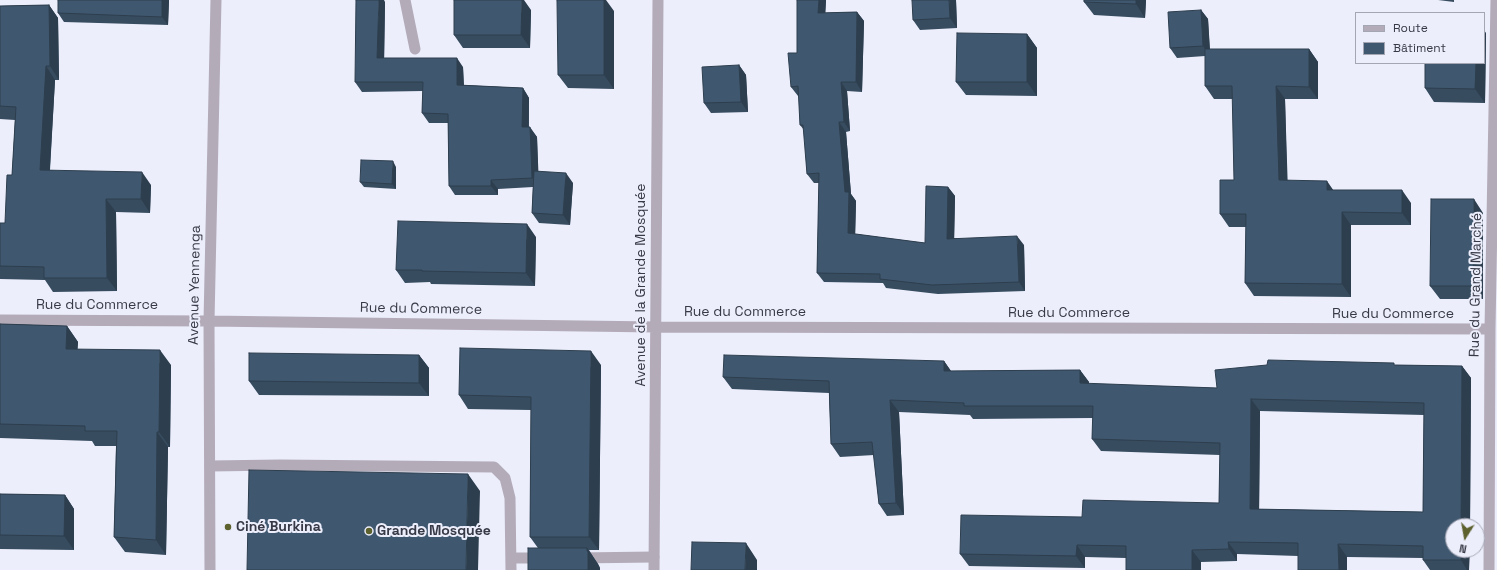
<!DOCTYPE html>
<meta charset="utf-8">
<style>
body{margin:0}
#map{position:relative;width:1497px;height:570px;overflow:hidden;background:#eceefc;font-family:"Space Grotesk",sans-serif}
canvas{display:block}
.legend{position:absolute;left:1355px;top:12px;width:130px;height:52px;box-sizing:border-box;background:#eceefc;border:1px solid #a4a6b4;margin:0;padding:5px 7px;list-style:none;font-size:12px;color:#383947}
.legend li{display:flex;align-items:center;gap:8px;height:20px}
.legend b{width:20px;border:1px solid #a4a6b4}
.north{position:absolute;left:1445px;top:518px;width:40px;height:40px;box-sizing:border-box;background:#eceefc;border:1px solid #a4a6b4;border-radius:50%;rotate:191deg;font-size:11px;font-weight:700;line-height:16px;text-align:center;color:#383947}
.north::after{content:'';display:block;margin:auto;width:14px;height:18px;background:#5d612e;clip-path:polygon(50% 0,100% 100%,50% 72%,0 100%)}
</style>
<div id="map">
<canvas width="1497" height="570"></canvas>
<ul class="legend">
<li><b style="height:5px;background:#b4abb9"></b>Route</li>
<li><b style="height:11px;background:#40586f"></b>Bâtiment</li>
</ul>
<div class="north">N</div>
</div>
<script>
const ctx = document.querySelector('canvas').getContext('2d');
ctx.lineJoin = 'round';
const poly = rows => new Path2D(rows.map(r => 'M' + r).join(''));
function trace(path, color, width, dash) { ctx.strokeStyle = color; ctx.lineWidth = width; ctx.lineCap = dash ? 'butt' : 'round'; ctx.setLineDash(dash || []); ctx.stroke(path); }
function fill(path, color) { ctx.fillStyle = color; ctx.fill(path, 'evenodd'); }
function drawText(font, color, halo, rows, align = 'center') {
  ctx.font = font + ' "Space Grotesk",sans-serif'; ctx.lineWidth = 4; ctx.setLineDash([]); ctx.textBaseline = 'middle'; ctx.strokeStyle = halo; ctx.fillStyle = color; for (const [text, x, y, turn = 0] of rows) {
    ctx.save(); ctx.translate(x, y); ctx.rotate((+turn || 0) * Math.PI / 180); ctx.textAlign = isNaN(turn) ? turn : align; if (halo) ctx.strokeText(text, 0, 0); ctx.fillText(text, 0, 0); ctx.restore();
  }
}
const service = poly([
 [405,0,415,49],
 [210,466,280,465,494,467,505,478,510,498,511,570],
 [511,558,543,558],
 [578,558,654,557]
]);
const minor = poly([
 [0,320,209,321,656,327,1490,329],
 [210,570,209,321,216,0],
 [654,570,658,0],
 [1489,570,1490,329,1496,0]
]);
const wall = poly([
 [169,0,168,25,64,22,58,13],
 [797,0,826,0,825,13,857,12,864,21,862,92,847,91,850,131,846,132,851,194,856,201,855,234,925,243,948,187,955,196,954,238,1024,245,1025,291,938,294,886,288,883,283,824,282,817,273,819,183,814,183,807,174,804,130,800,125,799,96,798,96,791,87,797,53],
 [956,0,957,28,920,30,913,20],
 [1146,0,1145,18,1094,15,1084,2],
 [1438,0,1454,0,1454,2],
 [385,2,384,58,463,67,464,85,523,88,529,98,529,127,537,137,538,171,573,183,570,225,539,223,532,213,533,187,498,189,498,195,455,195,449,186,448,123,429,123,422,113,423,91,362,92,355,82],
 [49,5,58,18,59,80,55,80,50,170,151,185,150,213,116,212,117,291,53,292,45,280,0,279,0,223,5,223,12,175,15,120,0,119,0,6],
 [531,10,530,48,463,48,454,35],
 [1201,10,1208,19,1210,49,1309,49,1318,62,1318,99,1285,99,1287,180,1333,190,1411,203,1411,225,1351,225,1351,297,1254,296,1245,283,1246,227,1229,227,1220,214,1234,180,1233,99,1214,99,1205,86,1205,56,1177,58,1170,48],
 [614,11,614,89,568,88,558,75],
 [1486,33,1485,103,1434,102,1425,88],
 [1027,34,1037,48,1037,96,966,95,956,82],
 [739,65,746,75,748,112,711,113,704,103],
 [396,167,396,189,364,187,360,182],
 [1483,213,1483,299,1440,299,1430,286],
 [536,237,535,286,431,284,430,282,405,283,396,270],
 [0,324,67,326,78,342,77,349,171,365,170,447,168,447,166,555,125,552,114,537,116,446,95,446,92,441,0,438],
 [419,355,429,368,429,396,259,395,249,381],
 [944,361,951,371,1080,370,1089,382,1089,384,1217,388,1396,365,1462,366,1471,378,1470,526,1453,526,1469,570,1430,570,1423,560,1423,558,1347,557,1347,570,1298,570,1298,556,1237,554,1237,561,1201,562,1126,558,1085,557,1085,568,969,566,960,554,1082,517,1219,503,1220,455,1101,451,1092,439,1093,418,973,419,970,415,899,412,904,515,887,516,879,504,874,455,840,457,831,444,829,393,732,389,723,377],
 [1260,411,1424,415,1423,512,1259,509],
 [601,365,599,550,589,550,598,564,600,568,538,548,530,537,531,410,468,409,459,395],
 [0,494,65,495,74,509,74,550,0,549]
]);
const shadedWall = poly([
 [162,0,169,0,168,25,162,17],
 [379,0,384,0,385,2,384,68,377,58],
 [522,0,524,0,531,10,530,48,521,35],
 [604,0,606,0,614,11,614,89,604,75],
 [819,0,826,0,825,22,818,13],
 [949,0,956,0,957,28,950,18],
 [1136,0,1146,0,1145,18,1136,4],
 [49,5,58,18,59,80,50,66],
 [1201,10,1208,19,1210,56,1203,46],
 [857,12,864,21,862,92,856,82],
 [1484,30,1486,33,1485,103,1475,89,1476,63,1484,63],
 [1027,34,1037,48,1037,96,1027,82],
 [1309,49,1318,62,1318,99,1309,87],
 [457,58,463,67,464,94,457,85],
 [739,65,746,75,748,112,741,102],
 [46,66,55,80,49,183,40,170],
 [841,82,847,91,850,131,844,122],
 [1276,86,1285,99,1288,193,1279,180],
 [523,88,529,98,528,137,522,127],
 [839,122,846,132,851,194,856,201,855,243,848,233],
 [530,127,537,137,539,187,532,178],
 [393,161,396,167,396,189,392,184],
 [142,172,151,185,150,213,141,199],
 [566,173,573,183,570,225,563,215],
 [491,180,498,189,498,195,491,186],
 [1327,181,1336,194,1327,190],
 [948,187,955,196,954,248,947,239],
 [1402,190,1411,203,1411,225,1402,213],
 [106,199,116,212,117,291,107,278],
 [1474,199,1483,213,1483,299,1473,286],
 [1342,212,1351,225,1351,297,1342,284],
 [527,224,536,237,535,286,526,273],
 [1017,236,1024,245,1025,291,1019,282],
 [67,326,78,342,77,364,66,349],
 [160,350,171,365,170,447,159,432],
 [591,351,601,365,599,550,589,537],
 [419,355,429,368,429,396,419,383],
 [944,361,953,374,944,371],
 [1462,366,1471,378,1470,526,1461,526],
 [1080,370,1089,382,1089,396,1080,383],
 [1251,399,1260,411,1259,521,1250,509],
 [890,400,899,412,904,515,896,503],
 [157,432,168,447,166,555,156,540],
 [468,474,480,491,478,570,466,570],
 [65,495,74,509,74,550,64,536],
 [1228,542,1237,554,1237,561,1229,549],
 [746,543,757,560,757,570,745,570],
 [1338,544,1347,557,1347,570,1339,570],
 [1077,545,1085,557,1085,568,1076,556],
 [587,548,598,564,600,568,600,570,588,570],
 [1192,550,1201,562,1201,570,1192,570],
 [1461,550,1470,550,1469,570,1467,570,1461,560]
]);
const building = poly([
 [58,0,162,0,162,17,58,13,58,0],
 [356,0,379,0,377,58,457,58,457,85,523,88,522,127,530,127,532,178,491,180,491,186,449,186,448,114,422,113,423,82,355,82,356,0],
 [454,0,522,0,521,35,454,35,454,0],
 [557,0,604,0,604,75,558,75,557,0],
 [797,0,819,0,818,13,857,12,856,82,841,82,844,122,839,122,845,192,849,192,848,233,925,243,926,186,948,187,947,239,1017,236,1019,282,932,285,880,279,880,274,817,273,819,173,807,174,803,125,800,125,798,86,791,87,788,53,797,53,797,0],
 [912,0,949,0,950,18,913,20,912,0],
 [1084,0,1136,0,1136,4,1084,2,1084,0],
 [49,5,50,66,46,66,40,170,142,172,141,199,106,199,107,278,44,278,44,267,0,266,0,223,5,223,7,175,12,175,16,107,0,106,0,6,49,5],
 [1201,10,1203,46,1170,48,1168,12,1201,10],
 [957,33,1027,34,1027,82,956,82,957,33],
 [1205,49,1309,49,1309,87,1276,86,1279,180,1327,181,1327,190,1402,190,1402,213,1342,212,1342,284,1245,283,1246,214,1220,214,1220,180,1234,180,1232,86,1205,86,1205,49],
 [1425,63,1476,63,1475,89,1425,88,1425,63],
 [739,65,741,102,704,103,702,67,739,65],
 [361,160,393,161,392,184,360,182,361,160],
 [534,171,566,173,563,215,532,213,534,171],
 [1431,199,1474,199,1473,286,1430,286,1431,199],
 [398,221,527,224,526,273,422,271,422,270,396,270,398,221],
 [0,324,67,326,66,349,160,350,159,432,157,432,156,540,114,537,117,431,85,431,85,426,0,424,0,324],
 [460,348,591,351,589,537,530,537,531,397,459,395,460,348],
 [249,353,419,355,419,383,249,381,249,353],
 [724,355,944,361,944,371,1080,370,1080,383,1217,388,1215,370,1267,365,1268,360,1394,363,1394,365,1462,366,1461,526,1453,526,1453,550,1461,550,1461,560,1423,560,1423,546,1338,544,1339,570,1298,570,1298,543,1228,542,1229,549,1192,550,1192,570,1126,570,1126,546,1077,545,1076,556,960,554,961,515,1082,517,1083,500,1219,503,1220,443,1092,439,1093,406,964,406,964,403,890,400,896,503,879,504,872,442,831,444,829,381,723,377,724,355],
 [1251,399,1424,403,1423,512,1250,509,1251,399],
 [249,470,468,474,466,570,247,570,249,470],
 [0,494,65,495,64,536,0,535,0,494],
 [692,542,746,543,745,570,691,570,692,542],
 [528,548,587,548,587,551,588,551,588,570,528,570,528,548]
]);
const markers = [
 [228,527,4,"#5d612e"],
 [369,531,4,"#5d612e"]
];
const streetNames = [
 ["Avenue Yennenga",195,285,-89],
 ["Avenue de la Grande Mosquée",641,285,-90],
 ["Rue du Grand Marché",1476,285,-89],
 ["Rue du Commerce",97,305],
 ["Rue du Commerce",421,309,1],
 ["Rue du Commerce",745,312],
 ["Rue du Commerce",1069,313],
 ["Rue du Commerce",1393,314]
];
const poiNames = [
 ["Ciné Burkina",236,527],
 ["Grande Mosquée",377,531]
];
trace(service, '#b4abb9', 11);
trace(minor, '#b4abb9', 11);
fill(wall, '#374c5f');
fill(shadedWall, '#2d3e4e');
fill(building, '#40586f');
trace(building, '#2d3e4e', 1);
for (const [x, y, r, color] of markers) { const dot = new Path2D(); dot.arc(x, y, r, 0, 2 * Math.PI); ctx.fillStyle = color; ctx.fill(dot); trace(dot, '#eceefc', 1.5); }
drawText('14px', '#383947', '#eceefc', streetNames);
drawText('bold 14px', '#383947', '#eceefc', poiNames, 'left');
</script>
